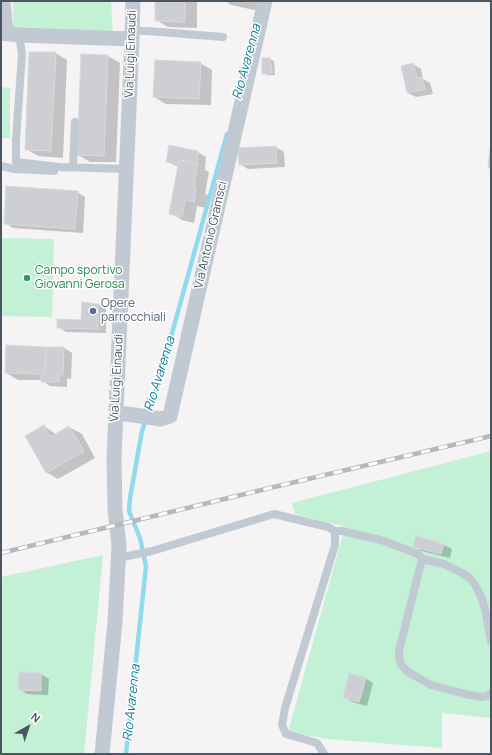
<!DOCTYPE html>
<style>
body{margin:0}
#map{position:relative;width:492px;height:755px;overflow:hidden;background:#f5f3f3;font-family:Manrope,sans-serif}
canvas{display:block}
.frame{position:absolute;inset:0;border:2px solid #4a5661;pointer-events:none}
.north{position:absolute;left:8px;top:707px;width:40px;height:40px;-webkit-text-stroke:3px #fff;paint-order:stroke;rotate:39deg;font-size:11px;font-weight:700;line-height:16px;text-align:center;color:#4a5661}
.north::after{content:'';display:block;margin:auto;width:14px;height:18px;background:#4a5661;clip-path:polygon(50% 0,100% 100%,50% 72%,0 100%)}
</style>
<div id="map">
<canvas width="492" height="755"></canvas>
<div class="frame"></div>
<div class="north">N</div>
</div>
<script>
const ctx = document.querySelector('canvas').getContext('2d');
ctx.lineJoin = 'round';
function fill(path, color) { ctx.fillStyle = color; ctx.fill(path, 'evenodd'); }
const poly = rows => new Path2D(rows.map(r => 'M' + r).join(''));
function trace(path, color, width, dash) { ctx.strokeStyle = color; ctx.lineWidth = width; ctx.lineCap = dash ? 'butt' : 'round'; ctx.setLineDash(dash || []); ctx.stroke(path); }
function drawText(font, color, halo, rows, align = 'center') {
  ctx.font = font + ' Manrope,sans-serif'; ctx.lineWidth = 3; ctx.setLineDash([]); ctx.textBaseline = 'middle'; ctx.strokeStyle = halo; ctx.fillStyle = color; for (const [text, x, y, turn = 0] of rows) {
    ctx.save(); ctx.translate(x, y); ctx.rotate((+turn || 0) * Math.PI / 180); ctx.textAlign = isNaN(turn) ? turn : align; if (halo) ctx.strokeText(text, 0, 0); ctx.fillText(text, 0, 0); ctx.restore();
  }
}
const green = poly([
 [13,1,111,2,113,34,13,30],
 [1,87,10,88,10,138,1,138],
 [1,238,54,239,52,317,1,316],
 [491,451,491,718,442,713,442,748,327,739,288,732,345,527,295,514,292,503],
 [103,555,84,754,1,754,1,577]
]);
const shadow = poly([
 [156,1,197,1,197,28,168,27,156,20],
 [225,1,261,1,259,11,231,5],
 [55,53,67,60,63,158,38,156,26,149],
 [108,56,120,63,116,162,90,162,78,155],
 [270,59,274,61,275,75,267,75,263,73],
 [200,63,212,70,211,105,166,104,154,97],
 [413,64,421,69,423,79,430,83,433,94,416,97,408,93],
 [170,147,198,152,206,157,205,170,209,172,205,194,208,195,206,208,197,206,194,223,182,220,170,213,179,167,167,162],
 [276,147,284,152,285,167,248,169,240,164],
 [77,192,85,197,83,233,13,228,5,223],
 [83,303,98,304,106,309,106,333,66,332,58,327,82,321],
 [64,348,72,353,71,379,67,378,67,387,50,386,42,380,18,380,6,373],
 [44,426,57,435,69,427,82,434,95,458,58,479,46,472],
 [416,537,444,545,452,549,450,558,422,551,414,546],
 [20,673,41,674,49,679,48,695,27,694,19,689],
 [365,678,373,683,367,706,352,702,344,697]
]);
const stream = poly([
 [126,754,146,566,140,538,129,511,130,498,142,431,158,384,227,134]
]);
const building = poly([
 [155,1,185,1,185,22,155,21,155,1],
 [29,52,56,52,51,151,25,150,29,52],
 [81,54,108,55,104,156,77,155,81,54],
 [262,58,270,58,272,73,262,74,262,58],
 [155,60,201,62,199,99,153,97,155,60],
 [413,63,417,78,422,77,425,89,407,93,401,66,413,63],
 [169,145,198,151,198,164,179,160,178,164,166,162,169,145],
 [276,146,277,163,239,165,238,148,276,146],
 [490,148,491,148,491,168,488,168,490,148],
 [179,160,198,164,194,187,196,187,194,202,185,200,182,217,169,214,179,160],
 [6,186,78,191,75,229,4,224,6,186],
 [82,302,98,304,98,329,57,328,57,319,81,320,82,302],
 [6,345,46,347,45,374,5,373,6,345],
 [46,347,64,347,63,375,59,374,59,382,41,382,41,375,45,374,46,347],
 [44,425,50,437,69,426,84,451,46,473,25,436,44,425],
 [416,536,444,544,441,554,413,547,416,536],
 [19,672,41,673,41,691,18,690,19,672],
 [349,673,366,678,359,702,343,698,349,673]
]);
const service = poly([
 [132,31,147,31,223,37],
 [19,35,22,54,16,140,16,162,59,167,127,169],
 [1,166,15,169,54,171],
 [73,167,75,122],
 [118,558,152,551,274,514,328,527,335,531,342,531,381,540,418,554,422,559,444,564,462,573,470,578,477,588,482,599,485,609,491,641],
 [422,559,399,651,399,657,400,663,408,672,431,685,465,694,481,697,487,696,491,693],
 [324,754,317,743,286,734,282,725,285,708,335,545,335,531]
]);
const minor = poly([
 [3,1,6,33],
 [1,33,19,35,132,39],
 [116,414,127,414,161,419,170,416,265,1],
 [102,754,115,622,119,546,115,509,114,458,132,39,133,1]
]);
const rail = poly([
 [1,553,274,487,491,436]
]);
const markers = [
 [27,278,4,"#2e9e5b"],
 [93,311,4,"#5c6f8a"]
];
const streetNames = [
 ["Via Luigi Einaudi",131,54,-88],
 ["Via Antonio Gramsci",211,235,-77],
 ["Via Luigi Einaudi",117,378,-87]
];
const leisureNames = [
 ["Campo sportivo",35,271],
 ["Giovanni Gerosa",35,285]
];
const serviceNames = [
 ["Opere",101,304],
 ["parrocchiali",101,318]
];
const waterNames = [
 ["Rio Avarenna",247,62,-75],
 ["Rio Avarenna",160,374,-73],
 ["Rio Avarenna",132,703,-84]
];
fill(green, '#c3f1d5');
fill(shadow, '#0003');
trace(stream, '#90daee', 4.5);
fill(building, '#cdcfd5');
trace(building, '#d7d9de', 1);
trace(service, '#c1cad2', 8);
trace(minor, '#c1cad2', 15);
trace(rail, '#b5b8bd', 4.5);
trace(rail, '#fff', 3, [9]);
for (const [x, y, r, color] of markers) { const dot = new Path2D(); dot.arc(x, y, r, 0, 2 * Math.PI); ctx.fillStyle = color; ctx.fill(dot); trace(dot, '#fff', 1.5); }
drawText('12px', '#4a5661', '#fff', streetNames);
drawText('12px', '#27864d', '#fff', leisureNames, 'left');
drawText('12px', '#4e5e75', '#fff', serviceNames, 'left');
drawText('italic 13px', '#0c7c9b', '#fff', waterNames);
</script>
